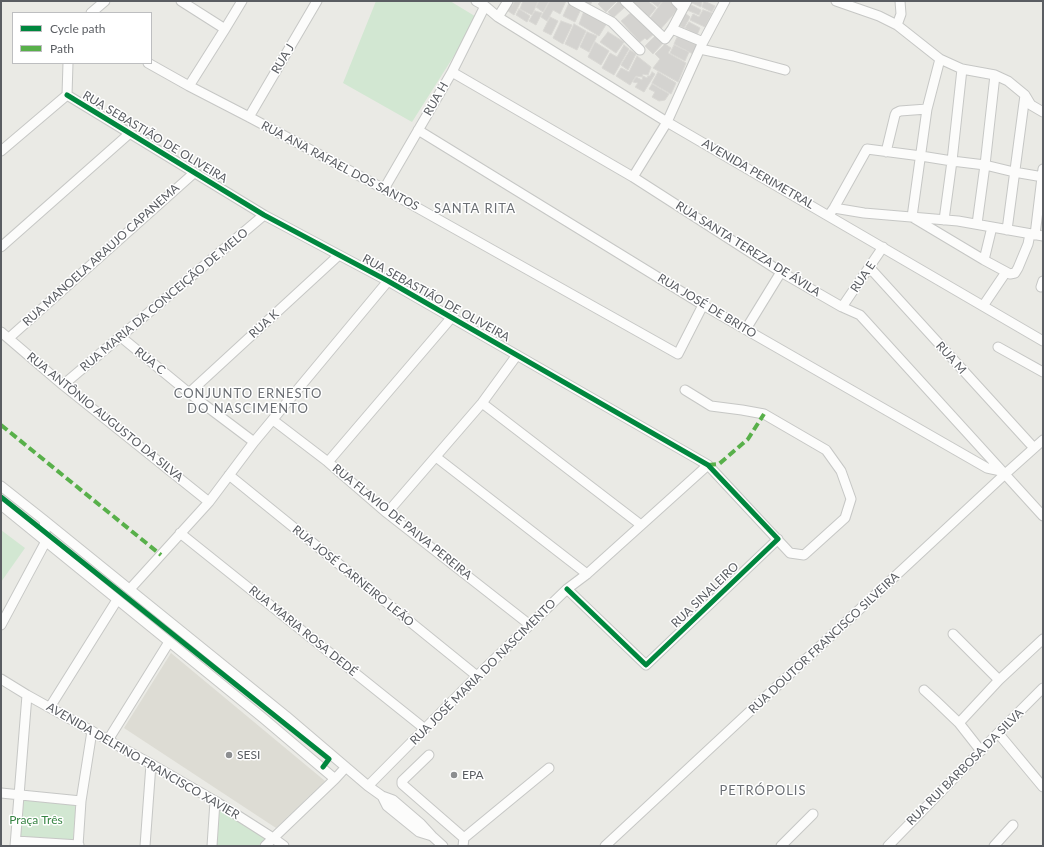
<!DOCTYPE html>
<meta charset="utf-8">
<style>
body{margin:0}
#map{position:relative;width:1044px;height:847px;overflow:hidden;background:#eaeae5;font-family:Lato,sans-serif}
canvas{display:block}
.frame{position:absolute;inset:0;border:2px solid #5a5d62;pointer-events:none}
.legend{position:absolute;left:12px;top:12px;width:140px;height:52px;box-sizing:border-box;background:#fff;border:1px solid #bdbec0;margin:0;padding:5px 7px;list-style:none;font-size:12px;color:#5a5d62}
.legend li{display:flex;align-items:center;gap:8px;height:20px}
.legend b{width:20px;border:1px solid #bdbec0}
</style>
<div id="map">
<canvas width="1044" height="847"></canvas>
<div class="frame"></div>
<ul class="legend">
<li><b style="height:5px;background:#00873e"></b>Cycle path</li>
<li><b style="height:5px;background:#58b04a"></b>Path</li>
</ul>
</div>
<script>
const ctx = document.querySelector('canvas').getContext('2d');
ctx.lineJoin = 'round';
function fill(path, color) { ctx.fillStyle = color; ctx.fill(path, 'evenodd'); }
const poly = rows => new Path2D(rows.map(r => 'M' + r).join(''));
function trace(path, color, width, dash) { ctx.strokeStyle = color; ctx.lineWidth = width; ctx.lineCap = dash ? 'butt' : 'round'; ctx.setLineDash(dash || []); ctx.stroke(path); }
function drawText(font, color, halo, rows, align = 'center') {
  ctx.font = font + ' Lato,sans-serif'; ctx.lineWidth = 3; ctx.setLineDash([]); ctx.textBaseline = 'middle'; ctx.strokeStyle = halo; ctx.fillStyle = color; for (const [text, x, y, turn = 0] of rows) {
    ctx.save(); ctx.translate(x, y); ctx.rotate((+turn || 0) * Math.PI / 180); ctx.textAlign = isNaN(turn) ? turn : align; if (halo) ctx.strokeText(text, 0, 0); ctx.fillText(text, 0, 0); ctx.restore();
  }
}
const education = poly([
 [171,653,325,781,276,828,124,728]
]);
const green = poly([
 [376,1,450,1,478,18,412,122,343,83],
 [1,530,25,548,1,582],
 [15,798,76,804,73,840,11,838],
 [218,806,267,837,258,846,217,846]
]);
const building = poly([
 [515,1,521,1,514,15,505,9,509,4,512,6,515,1],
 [523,1,538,1,532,15,520,9,523,1],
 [539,1,549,1,543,12,536,7,539,1],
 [550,1,566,1,560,14,553,10,547,21,541,17,550,1],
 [581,1,592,1,590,6,581,1],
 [601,1,617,1,606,12,598,4,601,1],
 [619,1,622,1,626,6,613,18,608,12,619,1],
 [631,1,648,1,656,8,648,18,631,1],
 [650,1,662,1,658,7,650,1],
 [663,1,669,1,678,9,659,31,648,21,663,1],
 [690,1,701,1,702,2,701,7,690,2,690,1],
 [704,1,715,6,712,12,702,7,704,1],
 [569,3,581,9,575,22,563,16,569,3],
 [689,4,701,10,699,15,687,10,689,4],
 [519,9,530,16,527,22,516,15,519,9],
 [703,10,712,13,705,27,690,20,693,14,699,17,703,10],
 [535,11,542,13,536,25,529,21,535,11],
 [584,11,607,23,599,36,579,24,584,11],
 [633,11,655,33,647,40,645,38,640,42,621,21,633,11],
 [685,13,690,17,684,28,678,25,685,13],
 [550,17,558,21,551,35,543,31,550,17],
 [561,21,572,25,563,44,553,38,561,21],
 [689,22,700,28,697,35,685,28,689,22],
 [574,24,586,31,577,50,565,44,574,24],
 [587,32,597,36,589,52,580,47,587,32],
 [608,32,624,42,616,53,600,42,608,32],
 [679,33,698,42,693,54,674,44,679,33],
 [657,34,664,42,653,54,645,46,657,34],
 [595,42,609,51,601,65,588,57,595,42],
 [665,44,671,48,668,53,686,63,678,82,653,68,660,59,655,54,665,44],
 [624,45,629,49,614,75,602,68,610,53,617,57,624,45],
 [674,45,689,52,685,61,670,53,674,45],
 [630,50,636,54,628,70,621,65,630,50],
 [637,56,651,67,648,75,643,74,642,77,636,76,630,85,616,76,621,68,629,72,637,56],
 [652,72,655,74,644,92,635,87,638,83,633,82,636,77,642,80,643,76,647,78,648,76,650,76,652,72],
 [658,72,676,83,671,94,652,83,658,72],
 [652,84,669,94,665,100,659,101,652,97,655,92,649,89,652,84]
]);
const minor = poly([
 [181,1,225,29],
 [476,1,485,6,498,17,667,122,1043,341],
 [573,1,612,22,640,50],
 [625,1,665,39,672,29,687,1],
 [676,1,683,8],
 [836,1,879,16,897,25,901,14,900,1],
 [91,13,105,1],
 [498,17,508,1],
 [897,25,940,59,962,69,995,75,1008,81,1025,95,1031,105,1043,112],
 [672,29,703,42],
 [700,49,733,56,785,70],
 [940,59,927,109,912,217,984,260,1010,274,1015,273,1018,268,1028,244,1030,234],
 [148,63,189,86,249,117,384,189,678,354,703,305],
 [452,72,633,177,781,272,842,307,860,315,1043,516],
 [189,86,225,29,242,1],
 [67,95,264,215,339,255,388,281,708,465,790,553,804,555,845,518,851,499,841,471,826,450,764,414,742,410,711,406,685,390],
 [67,95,68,63],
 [249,117,317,1],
 [418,130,703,305,987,468,1001,471],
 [1,151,67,95],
 [886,152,895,115,896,113,900,111,927,109],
 [633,177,667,122,703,42,725,1],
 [384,189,452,72,485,6],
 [834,208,864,213,958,221,1043,236],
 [829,215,834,208,867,149,921,156,952,161,985,165,1014,172,1043,177],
 [944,220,952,161,962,69],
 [977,224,985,165,995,75],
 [1007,230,1025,95],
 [1035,235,1043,169],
 [1,247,130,133],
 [984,260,992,227],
 [869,267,1034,448],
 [1041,287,1043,281],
 [983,306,1006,272],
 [842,307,883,247],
 [746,329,781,272],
 [1,332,63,385,209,502],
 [121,337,189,393,254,442],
 [9,338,194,173],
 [998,347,1043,372],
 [63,385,264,215],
 [189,393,339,255],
 [482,403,641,525],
 [273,420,328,462,387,513,530,625],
 [436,457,587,574],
 [328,462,452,317],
 [229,475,477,676],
 [1,486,44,520,286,716,368,786,382,796,393,800,421,824,432,836,443,846],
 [1,505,263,718,335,779],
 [387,513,482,403,517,355],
 [180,533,425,729],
 [130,589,209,502,254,442,388,281],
 [567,589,646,665,778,539],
 [1,625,46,541,44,520],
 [953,634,999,680],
 [1,679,27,695,151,764,215,801,273,838,284,846],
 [924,690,935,700,959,723,981,751],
 [50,707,117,600],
 [959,723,999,680,1043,639],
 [998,733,1043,787],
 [108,740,169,642],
 [429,755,402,781,402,784,464,838],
 [368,786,477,676,567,589,587,574,708,465],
 [1,793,81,801],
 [382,796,387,806,419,832,432,836],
 [16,841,79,845],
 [15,846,27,695],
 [78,846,81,801,92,731],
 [145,846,151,764],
 [212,846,215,801],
 [265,846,335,779,346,767],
 [463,846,464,838,549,768],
 [605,846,1004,475,1043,440],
 [781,846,813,814],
 [888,846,998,733,1043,688],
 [994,846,1013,825]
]);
const quiet = poly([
 [1,425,161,555],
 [708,465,719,464,748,439,764,414]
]);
const cycleway = poly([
 [67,95,264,215,339,255,388,281,708,465,778,539,646,665,567,589],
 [1,497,329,759,323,767]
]);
const markers = [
 [229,755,4,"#8c8e90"],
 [454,775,4,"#8c8e90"]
];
const streetNames = [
 ["RUA J",283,59,-59],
 ["RUA H",436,99,-60],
 ["RUA SEBASTIÃO DE OLIVEIRA",155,137,31],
 ["RUA ANA RAFAEL DOS SANTOS",340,166,28],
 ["AVENIDA PERIMETRAL",758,174,30],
 ["RUA SANTA TEREZA DE ÁVILA",748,249,32],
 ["RUA MANOELA ARAUJO CAPANEMA",101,255,-42],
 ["RUA E",863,277,-56],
 ["RUA SEBASTIÃO DE OLIVEIRA",436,298,29],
 ["RUA MARIA DA CONCEIÇÃO DE MELO",164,300,-40],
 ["RUA JOSÉ DE BRITO",707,306,31],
 ["RUA K",264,324,-42],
 ["RUA M",951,358,48],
 ["RUA C",150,361,39],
 ["RUA ANTÔNIO AUGUSTO DA SILVA",105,417,39],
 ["RUA FLAVIO DE PAIVA PEREIRA",402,522,39],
 ["RUA JOSÉ CARNEIRO LEÃO",353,576,39],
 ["RUA SINALEIRO",705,595,-44],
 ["RUA MARIA ROSA DEDÉ",303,631,39],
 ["RUA DOUTOR FRANCISCO SILVEIRA",824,643,-43],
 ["RUA JOSÉ MARIA DO NASCIMENTO",483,672,-45],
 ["AVENIDA DELFINO FRANCISCO XAVIER",143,761,30],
 ["RUA RUI BARBOSA DA SILVA",965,767,-45]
];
const poiNames = [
 ["SESI",237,755],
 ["EPA",462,775]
];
const parkNames = [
 ["Praça Três",36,820]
];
const neighbourhoodNames = [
 ["SANTA RITA",475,209],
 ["CONJUNTO ERNESTO",248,394],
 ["DO NASCIMENTO",248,409],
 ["PETRÓPOLIS",763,791]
];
fill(education, '#dddcd4');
fill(green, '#d2e7d2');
fill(building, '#d4d3d0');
trace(building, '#d9d8d4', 1);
trace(minor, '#c6c7c5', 11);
trace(minor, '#fcfcfb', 9);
trace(quiet, '#58b04a', 4, [8, 4]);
trace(cycleway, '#00873e', 5);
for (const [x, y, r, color] of markers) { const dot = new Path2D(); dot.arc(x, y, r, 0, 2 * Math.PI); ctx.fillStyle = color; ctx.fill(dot); trace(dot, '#fff', 1.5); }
drawText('12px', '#5a5d62', '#fff', streetNames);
drawText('12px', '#5a5d62', '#fff', poiNames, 'left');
drawText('12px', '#378443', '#fff', parkNames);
ctx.letterSpacing = '1px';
drawText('13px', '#6b6f74', '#fff', neighbourhoodNames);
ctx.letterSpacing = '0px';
</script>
